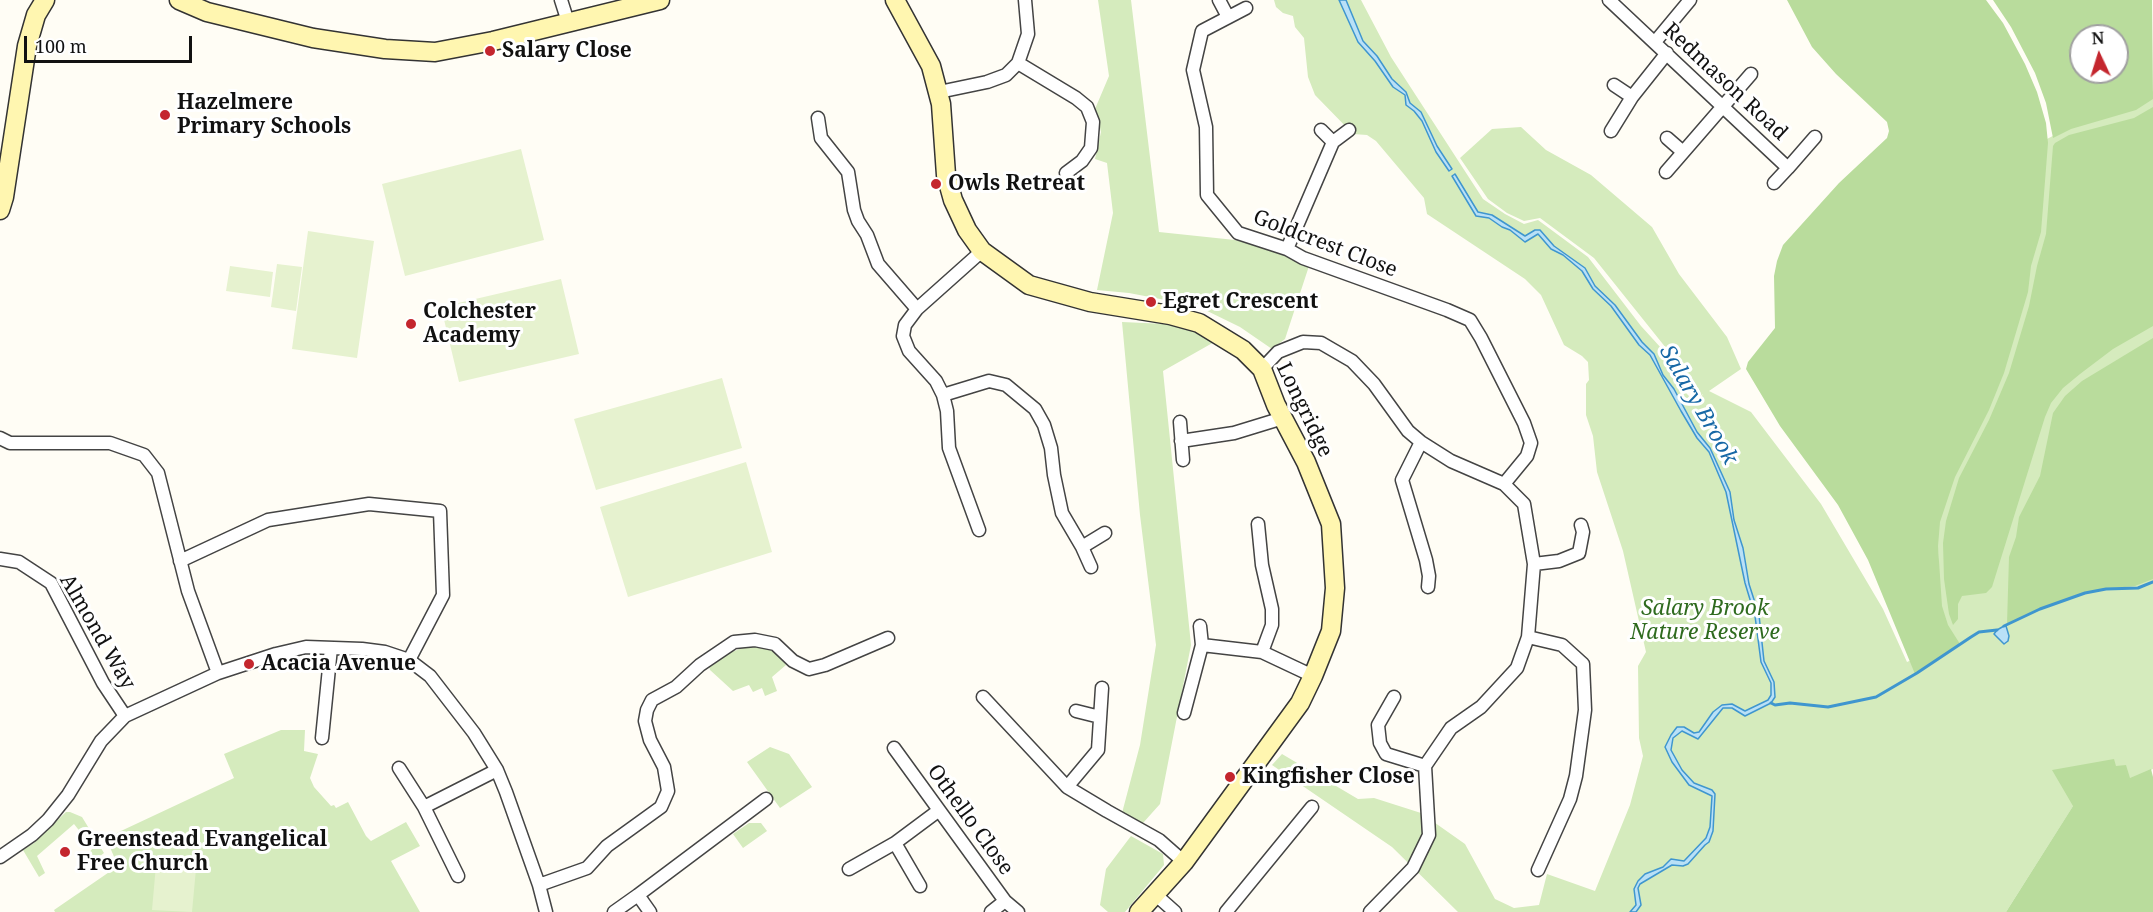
<!DOCTYPE html>
<style>
body{margin:0}
#map{position:relative;width:2153px;height:912px;overflow:hidden;background:#fffdf5;font-family:"Noto Serif",serif}
canvas{display:block}
.north{position:absolute;left:2069px;top:24px;width:60px;height:60px;box-sizing:border-box;background:#fff;border:2px solid #a0a0a0;border-radius:50%;rotate:356deg;font-size:16px;font-weight:700;line-height:24px;text-align:center;color:#111}
.north::after{content:'';display:block;margin:auto;width:21px;height:27px;background:#c4262e;clip-path:polygon(50% 0,100% 100%,50% 72%,0 100%)}
.scale{position:absolute;left:24px;top:36px;width:168px;height:27px;box-sizing:border-box;border:3px solid #111;border-top:0;padding-left:8px;font-size:18px;line-height:21px;white-space:nowrap;color:#111;-webkit-text-stroke:4px #fff;paint-order:stroke}
</style>
<div id="map">
<canvas width="2153" height="912"></canvas>
<div class="north">N</div>
<div class="scale">100 m</div>
</div>
<script>
const ctx = document.querySelector('canvas').getContext('2d');
ctx.lineJoin = 'round';
function fill(path, color) { ctx.fillStyle = color; ctx.fill(path, 'evenodd'); }
const poly = rows => new Path2D(rows.map(r => 'M' + r).join(''));
function trace(path, color, width, dash) { ctx.strokeStyle = color; ctx.lineWidth = width; ctx.lineCap = dash ? 'butt' : 'round'; ctx.setLineDash(dash || []); ctx.stroke(path); }
function drawText(font, color, halo, rows, align = 'center') {
  ctx.font = font + ' "Noto Serif",serif'; ctx.lineWidth = 6; ctx.setLineDash([]); ctx.textBaseline = 'middle'; ctx.strokeStyle = halo; ctx.fillStyle = color; for (const [text, x, y, turn = 0] of rows) {
    ctx.save(); ctx.translate(x, y); ctx.rotate((+turn || 0) * Math.PI / 180); ctx.textAlign = isNaN(turn) ? turn : align; if (halo) ctx.strokeText(text, 0, 0); ctx.fillText(text, 0, 0); ctx.restore();
  }
}
const green = poly([
 [1098,0,1131,0,1159,232,1235,240,1288,255,1309,266,1285,339,1272,349,1240,327,1197,306,1129,293,1097,290,1113,213,1107,163,1095,159,1101,132,1095,109,1109,76],
 [1274,0,1361,0,1391,57,1483,199,1505,214,1524,224,1538,220,1588,257,1641,326,1662,349,1686,393,1697,404,1703,394,1696,399,1666,348,1594,258,1540,218,1524,221,1507,213,1488,199,1460,158,1492,129,1521,127,1546,150,1591,175,1652,227,1679,274,1727,337,1741,369,1709,391,1751,412,1821,504,1883,609,1907,662,1951,642,1941,625,1937,523,2043,141,2088,118,2153,91,2153,769,2075,803,2006,912,1458,912,1392,847,1272,765,1282,754,1358,799,1374,798,1421,813,1465,844,1495,899,1514,908,1539,905,1547,874,1595,891,1630,805,1643,756,1639,738,1638,666,1646,652,1623,551,1597,472,1593,436,1586,415,1586,384,1589,380,1588,362,1582,356,1564,345,1541,295,1525,279,1427,214,1424,198,1376,141,1367,135,1353,134,1315,95,1308,77,1304,38,1295,27,1293,16,1283,13,1276,7],
 [1122,322,1166,324,1203,334,1216,341,1163,371,1191,645,1160,804,1143,823,1122,813,1140,745,1156,645,1140,515],
 [748,646,768,648,777,652,786,665,772,677,777,691,765,696,762,688,753,692,749,685,733,691,710,670,709,666,726,654],
 [281,730,305,730,304,751,318,754,310,778,314,787,331,806,334,805,336,808,348,802,366,836,371,841,406,822,420,846,391,861,420,912,55,912,54,910,118,866,106,838,234,778,224,754],
 [770,747,789,754,812,787,780,808,747,762],
 [66,812,70,812,82,817,104,853,91,863,86,856,93,848,74,824,37,856,45,873,39,877,23,850,34,843],
 [749,823,761,823,767,831,743,848,733,834],
 [1131,836,1163,854,1164,865,1125,912,1108,912,1100,905,1106,869]
]);
const forest = poly([
 [1787,0,1986,0,2003,23,2025,64,2037,92,2046,123,2048,143,2041,232,2031,266,2028,292,2004,373,1989,410,1955,477,1940,522,1938,546,1942,606,1948,625,1960,644,1915,674,1868,560,1838,505,1780,426,1746,369,1748,362,1775,328,1774,276,1777,261,1783,245,1839,183,1887,138,1889,131,1887,122,1836,74,1812,47],
 [1993,0,2152,0,2153,99,2136,110,2071,129,2053,138,2046,103,2035,73,2011,27],
 [2081,36,2117,36,2117,72,2081,72],
 [2153,107,2153,326,2113,349,2080,374,2063,388,2051,403,2045,417,1992,587,1986,593,1962,596,1958,604,1958,619,1953,625,1949,614,1944,579,1943,543,1946,521,1959,478,1989,420,2009,373,2029,306,2037,266,2046,234,2053,146,2055,143,2069,135,2134,118],
 [2153,338,2153,579,2135,586,2103,589,2069,598,2007,624,2009,557,2016,537,2019,517,2040,476,2053,413,2065,396,2082,381],
 [2114,759,2116,766,2126,765,2130,778,2151,769,2153,777,2153,912,2006,912,2073,806,2052,770]
]);
const pitch = poly([
 [521,149,544,240,405,276,382,184],
 [308,231,374,241,357,358,292,349],
 [277,264,302,267,296,311,271,307],
 [230,266,273,272,270,297,226,291],
 [561,279,579,354,459,382,441,307],
 [722,378,742,448,596,490,574,419],
 [746,462,772,552,628,597,600,507],
 [156,865,196,869,192,912,152,910]
]);
const water = poly([
 [1339,0,1346,0,1363,41,1377,56,1392,79,1406,92,1410,103,1421,112,1437,146,1452,169,1449,171,1436,152,1422,121,1414,111,1406,105,1405,95,1393,87,1375,61,1358,42,1339,0],
 [1455,174,1478,212,1492,215,1525,236,1535,230,1540,230,1554,246,1585,268,1595,286,1615,305,1642,342,1654,354,1663,375,1674,389,1697,432,1710,448,1730,492,1734,520,1743,548,1749,584,1759,615,1764,661,1774,682,1775,697,1771,703,1745,716,1732,708,1723,708,1698,739,1682,731,1673,738,1671,750,1682,770,1694,783,1712,790,1715,794,1713,831,1709,842,1705,845,1688,864,1683,866,1672,865,1640,884,1638,888,1641,905,1636,912,1630,912,1636,905,1634,889,1638,881,1645,874,1663,867,1671,859,1684,861,1706,838,1710,827,1712,796,1689,785,1672,762,1665,747,1671,735,1677,727,1684,727,1694,733,1699,732,1713,712,1722,705,1732,704,1745,711,1768,700,1771,695,1771,683,1761,662,1755,616,1745,583,1726,492,1709,452,1697,438,1681,411,1650,355,1639,345,1611,306,1593,289,1582,271,1563,255,1551,249,1538,234,1525,242,1510,230,1502,227,1489,218,1476,216,1452,176,1455,174],
 [2004,626,2006,626,2009,636,2008,641,2004,644,1994,634,1997,630,2004,626]
]);
const stream = poly([
 [2004,626,2040,609,2085,593,2106,589,2138,588,2153,582],
 [1771,703,1775,705,1790,703,1828,707,1876,697,1917,673,1971,637,1979,632,1997,630]
]);
const street = poly([
 [561,0,568,22],
 [1219,0,1228,17],
 [1609,0,1788,168,1815,137],
 [1246,8,1202,31,1193,70,1206,127,1207,195,1238,233,1287,249,1303,258,1447,310,1470,320,1481,338,1524,423,1531,443,1527,456,1504,484],
 [1655,42,1690,0],
 [1018,63,1076,98,1087,107,1093,122,1091,148,1082,161,1066,173],
 [1614,85,1632,97],
 [939,92,987,82,1006,75,1018,63,1028,34,1025,0],
 [818,118,821,138,848,172,854,210,858,221,867,235,878,264,917,309],
 [1321,130,1333,142,1349,130],
 [1611,131,1632,97,1667,53],
 [1667,138,1683,152],
 [1666,172,1751,74],
 [1774,183,1788,168],
 [1287,249,1333,142],
 [1262,369,1278,352,1303,342,1321,343,1352,361,1374,384,1408,431,1421,442,1451,461,1504,484,1524,504,1534,564,1528,637,1517,668,1481,707,1451,728,1425,766,1429,835,1413,868,1370,912],
 [943,395,989,381,1006,385,1035,409,1044,425,1051,448,1054,475,1062,513,1082,547,1091,567],
 [1180,422,1183,460],
 [0,438,10,443,110,443,144,455,158,473,188,591,218,673],
 [1181,441,1234,433,1283,418],
 [1421,442,1402,480,1426,560,1429,576,1428,587],
 [1258,524,1262,565,1272,609,1272,625,1262,652],
 [979,530,949,448,947,411,943,395,936,381,909,351,903,336,905,325,917,309,982,251],
 [1082,547,1105,533],
 [0,559,19,562,51,583,103,683,125,716],
 [180,561,268,520,369,504,440,511,443,595,409,660],
 [1534,564,1559,561,1579,553,1583,532,1581,525],
 [1200,626,1202,645],
 [1528,637,1562,645,1583,664,1585,710,1576,776,1570,799,1538,870],
 [983,697,1067,787,1107,811,1159,840,1184,862],
 [1394,697,1378,725,1380,743,1386,754,1425,766],
 [1076,711,1100,717],
 [1184,713,1202,645,1262,652,1313,676],
 [322,738,331,648],
 [894,748,1005,901,1018,912],
 [399,768,424,807,458,876],
 [1067,787,1098,750,1102,688],
 [424,807,497,770],
 [895,843,920,886],
 [0,857,32,835,48,820,68,795,101,741,125,716,218,673,276,654,306,647,362,649,385,652,409,660,430,676,474,733,497,770,506,792,539,885,546,912],
 [849,869,895,843,938,811],
 [539,885,587,868,607,846,661,807,668,791,664,767,650,740,645,721,647,710,652,700,676,687,700,665,734,642,755,640,775,644,793,661,809,669,825,665,888,638],
 [1156,895,1175,912],
 [614,912,638,895],
 [650,912,638,895,766,799],
 [991,912,1005,901],
 [1226,912,1312,807]
]);
const secondary = poly([
 [179,0,207,12,313,38,385,49,435,52,493,41,660,0],
 [895,0,931,66,941,104,946,175,953,200,967,230,982,251,1029,285,1090,302,1170,315,1199,323,1243,350,1262,369,1276,405,1306,462,1331,524,1335,588,1331,631,1313,676,1300,703,1184,862,1139,912],
 [0,210,4,197,27,46,36,15,45,0]
]);
const markers = [
 [490,51,6,"#c4262e"],
 [165,115,6,"#c4262e"],
 [936,184,6,"#c4262e"],
 [1151,302,6,"#c4262e"],
 [411,324,6,"#c4262e"],
 [249,664,6,"#c4262e"],
 [1230,777,6,"#c4262e"],
 [65,852,6,"#c4262e"]
];
const poiNames = [
 ["Salary Close",502,51],
 ["Hazelmere",177,103],
 ["Primary Schools",177,127],
 ["Owls Retreat",948,184],
 ["Egret Crescent",1163,302],
 ["Colchester",423,312],
 ["Academy",423,336],
 ["Acacia Avenue",261,664],
 ["Kingfisher Close",1242,777],
 ["Greenstead Evangelical",77,840],
 ["Free Church",77,864]
];
const streetNames = [
 ["Redmason Road",1725,82,43],
 ["Goldcrest Close",1325,244,21],
 ["Longridge",1304,410,64],
 ["Almond Way",97,632,60],
 ["Othello Close",970,820,54]
];
const parkNames = [
 ["Salary Brook",1705,609],
 ["Nature Reserve",1705,633]
];
const waterNames = [
 ["Salary Brook",1698,405,60]
];
fill(green, '#d5ebbd');
fill(forest, '#b9dc9c');
fill(pitch, '#e6f2cf');
fill(water, '#b9e0f7');
trace(water, '#3f96cf', 1.5);
trace(stream, '#3f96cf', 3);
trace(street, '#444', 15);
trace(secondary, '#333', 21);
trace(street, '#fff', 12);
trace(secondary, '#fff6b0', 18);
for (const [x, y, r, color] of markers) { const dot = new Path2D(); dot.arc(x, y, r, 0, 2 * Math.PI); ctx.fillStyle = color; ctx.fill(dot); trace(dot, '#fff', 2); }
drawText('bold 21px', '#111', '#fff', poiNames, 'left');
drawText('21px', '#111', '#fff', streetNames);
drawText('italic 21px', '#2f6b1f', '#fff', parkNames);
drawText('italic 22px', '#1768a6', '#fff', waterNames);
</script>
